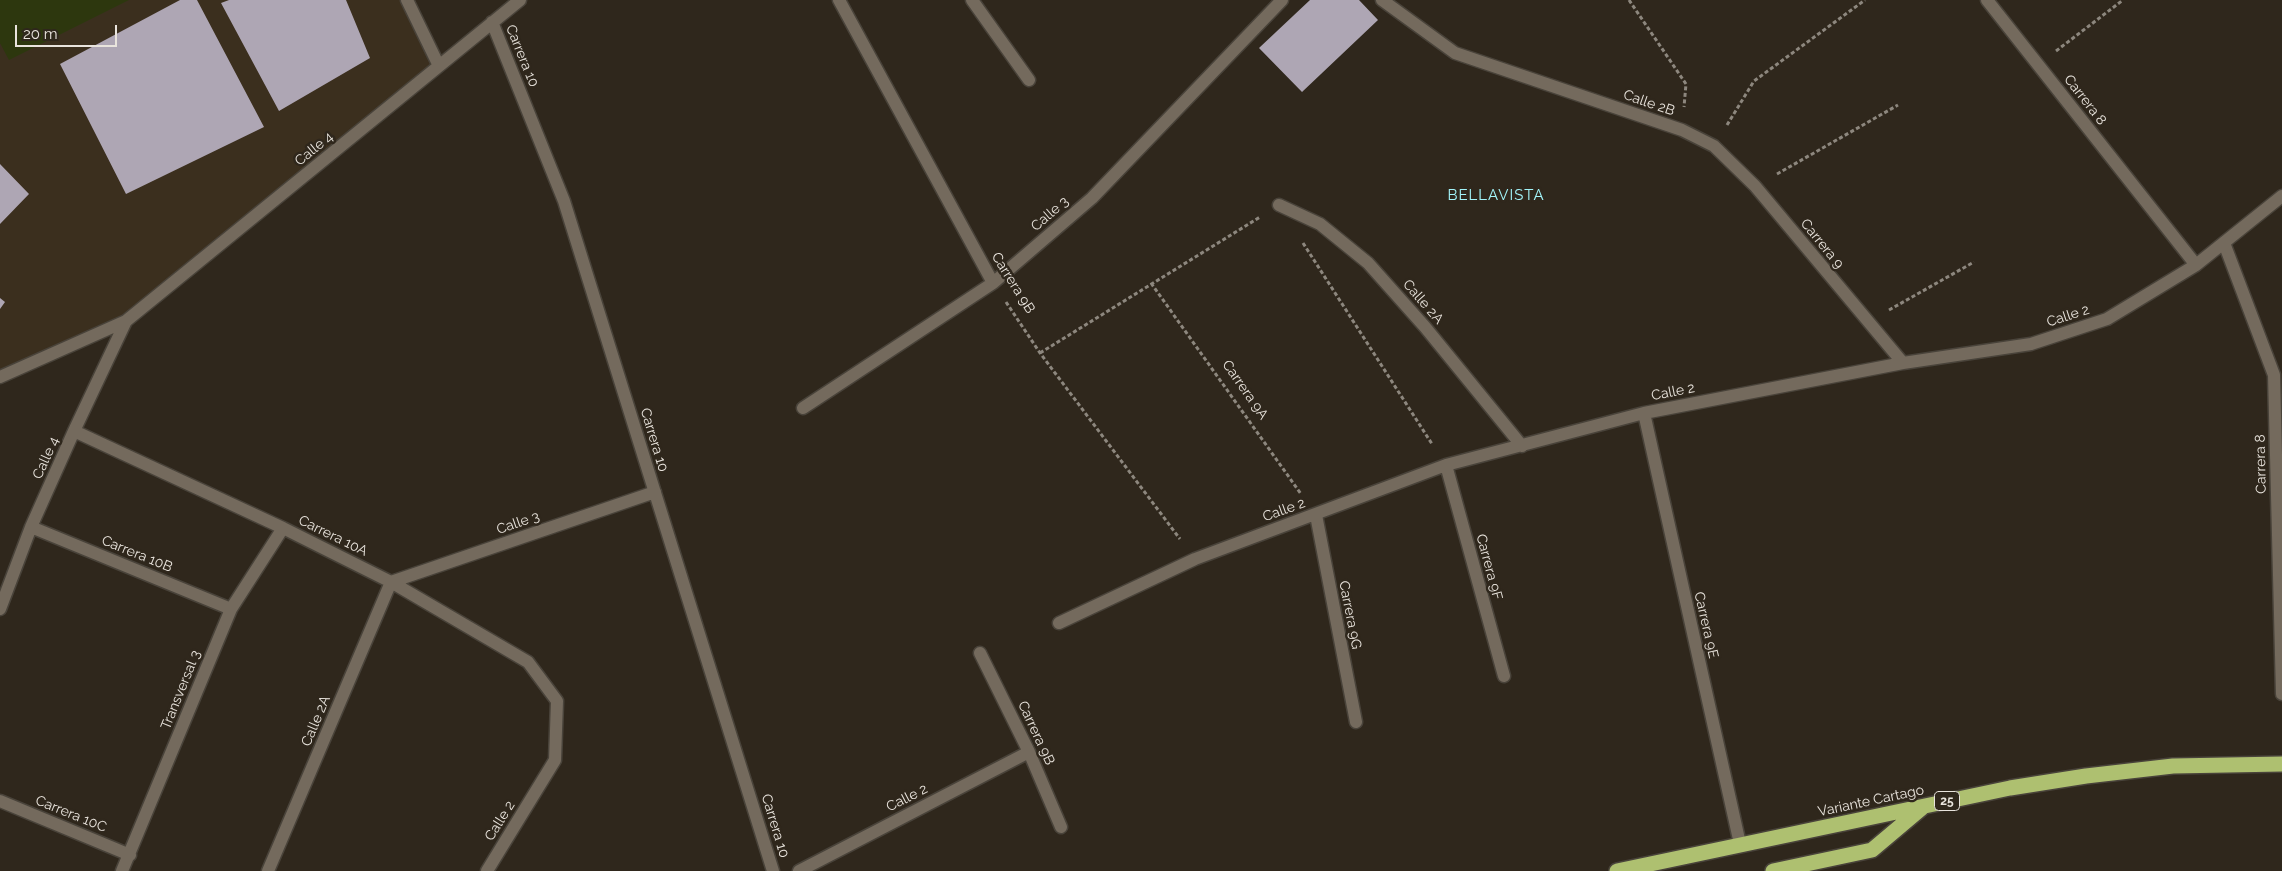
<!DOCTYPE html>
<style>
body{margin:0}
#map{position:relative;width:2282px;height:871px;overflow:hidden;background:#2f271c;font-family:Raleway,sans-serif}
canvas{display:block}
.scale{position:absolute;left:15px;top:25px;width:102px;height:22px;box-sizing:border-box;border:2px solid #e9e4dd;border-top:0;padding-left:6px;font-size:15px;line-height:18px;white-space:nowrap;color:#e9e4dd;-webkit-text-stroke:4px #2f271c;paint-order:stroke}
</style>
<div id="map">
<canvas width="2282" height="871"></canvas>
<div class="scale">20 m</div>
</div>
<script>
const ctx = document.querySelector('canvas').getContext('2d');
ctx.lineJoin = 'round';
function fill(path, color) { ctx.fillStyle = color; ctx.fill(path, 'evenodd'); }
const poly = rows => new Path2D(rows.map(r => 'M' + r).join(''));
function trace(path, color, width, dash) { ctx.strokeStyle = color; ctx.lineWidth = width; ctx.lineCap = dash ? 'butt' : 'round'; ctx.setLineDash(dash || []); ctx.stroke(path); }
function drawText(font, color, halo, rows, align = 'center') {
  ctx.font = font + ' Raleway,sans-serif'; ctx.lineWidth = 5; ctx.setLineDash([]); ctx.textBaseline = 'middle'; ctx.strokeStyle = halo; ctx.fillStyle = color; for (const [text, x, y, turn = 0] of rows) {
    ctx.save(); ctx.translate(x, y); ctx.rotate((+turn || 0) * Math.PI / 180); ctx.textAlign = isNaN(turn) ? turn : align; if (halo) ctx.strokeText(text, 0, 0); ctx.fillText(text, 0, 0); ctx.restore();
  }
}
const built = poly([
 [0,0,407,0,439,66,126,321,0,377]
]);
const green = poly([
 [0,0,129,0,9,60,0,43]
]);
const building = poly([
 [180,0,197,0,264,127,126,194,60,64],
 [229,0,346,0,370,58,279,111,221,3],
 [1310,0,1359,0,1378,20,1302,92,1259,48],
 [0,164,29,194,0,224],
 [0,298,5,302,0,309]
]);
const path = poly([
 [1629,0,1686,84,1684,107],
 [2056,51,2123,0],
 [1727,125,1754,81,1865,0],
 [1777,174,1898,105],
 [1303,243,1432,444],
 [1151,283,1301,494],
 [1006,302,1040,353,1180,539],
 [1889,310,1974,262],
 [1040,353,1260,217]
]);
const street = poly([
 [407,0,439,66],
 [839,0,993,283],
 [972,0,1029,80],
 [1382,0,1455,53,1682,130,1714,146,1755,186,1903,363],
 [1987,0,2196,265],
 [492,22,564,201,773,871],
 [1279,205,1320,224,1368,263,1425,327,1522,446],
 [2224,243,2274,375,2282,694],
 [0,377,126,321,520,0],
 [803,408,993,283,1092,198,1282,0],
 [1644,413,1740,844],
 [74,431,283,528,391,582,528,662,557,701,555,760,487,871],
 [1446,465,1504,676],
 [1316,515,1356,722],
 [31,527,231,609],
 [0,609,31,527,74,431,126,321],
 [1059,623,1195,559,1446,465,1644,413,1903,363,2031,344,2107,319,2196,265,2282,196],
 [980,653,1029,752,1061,827],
 [0,801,130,855],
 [122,871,231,609,283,528],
 [268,871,391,582,655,492],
 [799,871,1029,752]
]);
const highway = poly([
 [1617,871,2010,788,2086,776,2173,766,2282,764],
 [1773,871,1872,850,1923,807]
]);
const shields = [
 [1947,801,25]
];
const shieldNames = [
 ["25",1947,801]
];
const streetNames = [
 ["Carrera 10",522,56,68],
 ["Carrera 8",2085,100,52],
 ["Calle 2B",1649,103,19],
 ["Calle 4",314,149,-39],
 ["Calle 3",1050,214,-41],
 ["Carrera 9",1822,244,51],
 ["Carrera 9B",1013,283,58],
 ["Calle 2A",1423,302,49],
 ["Calle 2",2068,316,-18],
 ["Carrera 9A",1245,390,55],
 ["Calle 2",1673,392,-11],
 ["Carrera 10",654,440,73],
 ["Calle 4",46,458,-66],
 ["Carrera 8",2261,464,-91],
 ["Calle 2",1284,510,-20],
 ["Calle 3",518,523,-19],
 ["Carrera 10A",333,536,26],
 ["Carrera 10B",137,554,22],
 ["Carrera 9F",1489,567,75],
 ["Carrera 9G",1350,615,79],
 ["Carrera 9E",1706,625,77],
 ["Transversal 3",181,690,-68],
 ["Calle 2A",316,721,-67],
 ["Carrera 9B",1036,733,65],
 ["Calle 2",907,798,-27],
 ["Variante Cartago",1871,801,-12],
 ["Carrera 10C",71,814,22],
 ["Calle 2",500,821,-58],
 ["Carrera 10",775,826,73]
];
const neighbourhoodNames = [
 ["BELLAVISTA",1496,195]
];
fill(built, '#3b2f1e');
fill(green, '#2d370e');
fill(building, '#aea6b4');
trace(street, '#49433a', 15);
trace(highway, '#49433a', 18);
trace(path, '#8d877e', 3, [4, 2.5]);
trace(street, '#746a5d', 12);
trace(highway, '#aec070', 15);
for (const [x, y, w] of shields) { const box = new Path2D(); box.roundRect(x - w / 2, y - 9.5, w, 19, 4); ctx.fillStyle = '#2f271c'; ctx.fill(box); trace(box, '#e9e4dd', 1); }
drawText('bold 12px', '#e9e4dd', null, shieldNames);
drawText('14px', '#e9e4dd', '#2f271c', streetNames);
ctx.letterSpacing = '1px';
drawText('15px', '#a3f5fa', '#2f271c', neighbourhoodNames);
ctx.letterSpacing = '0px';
</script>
